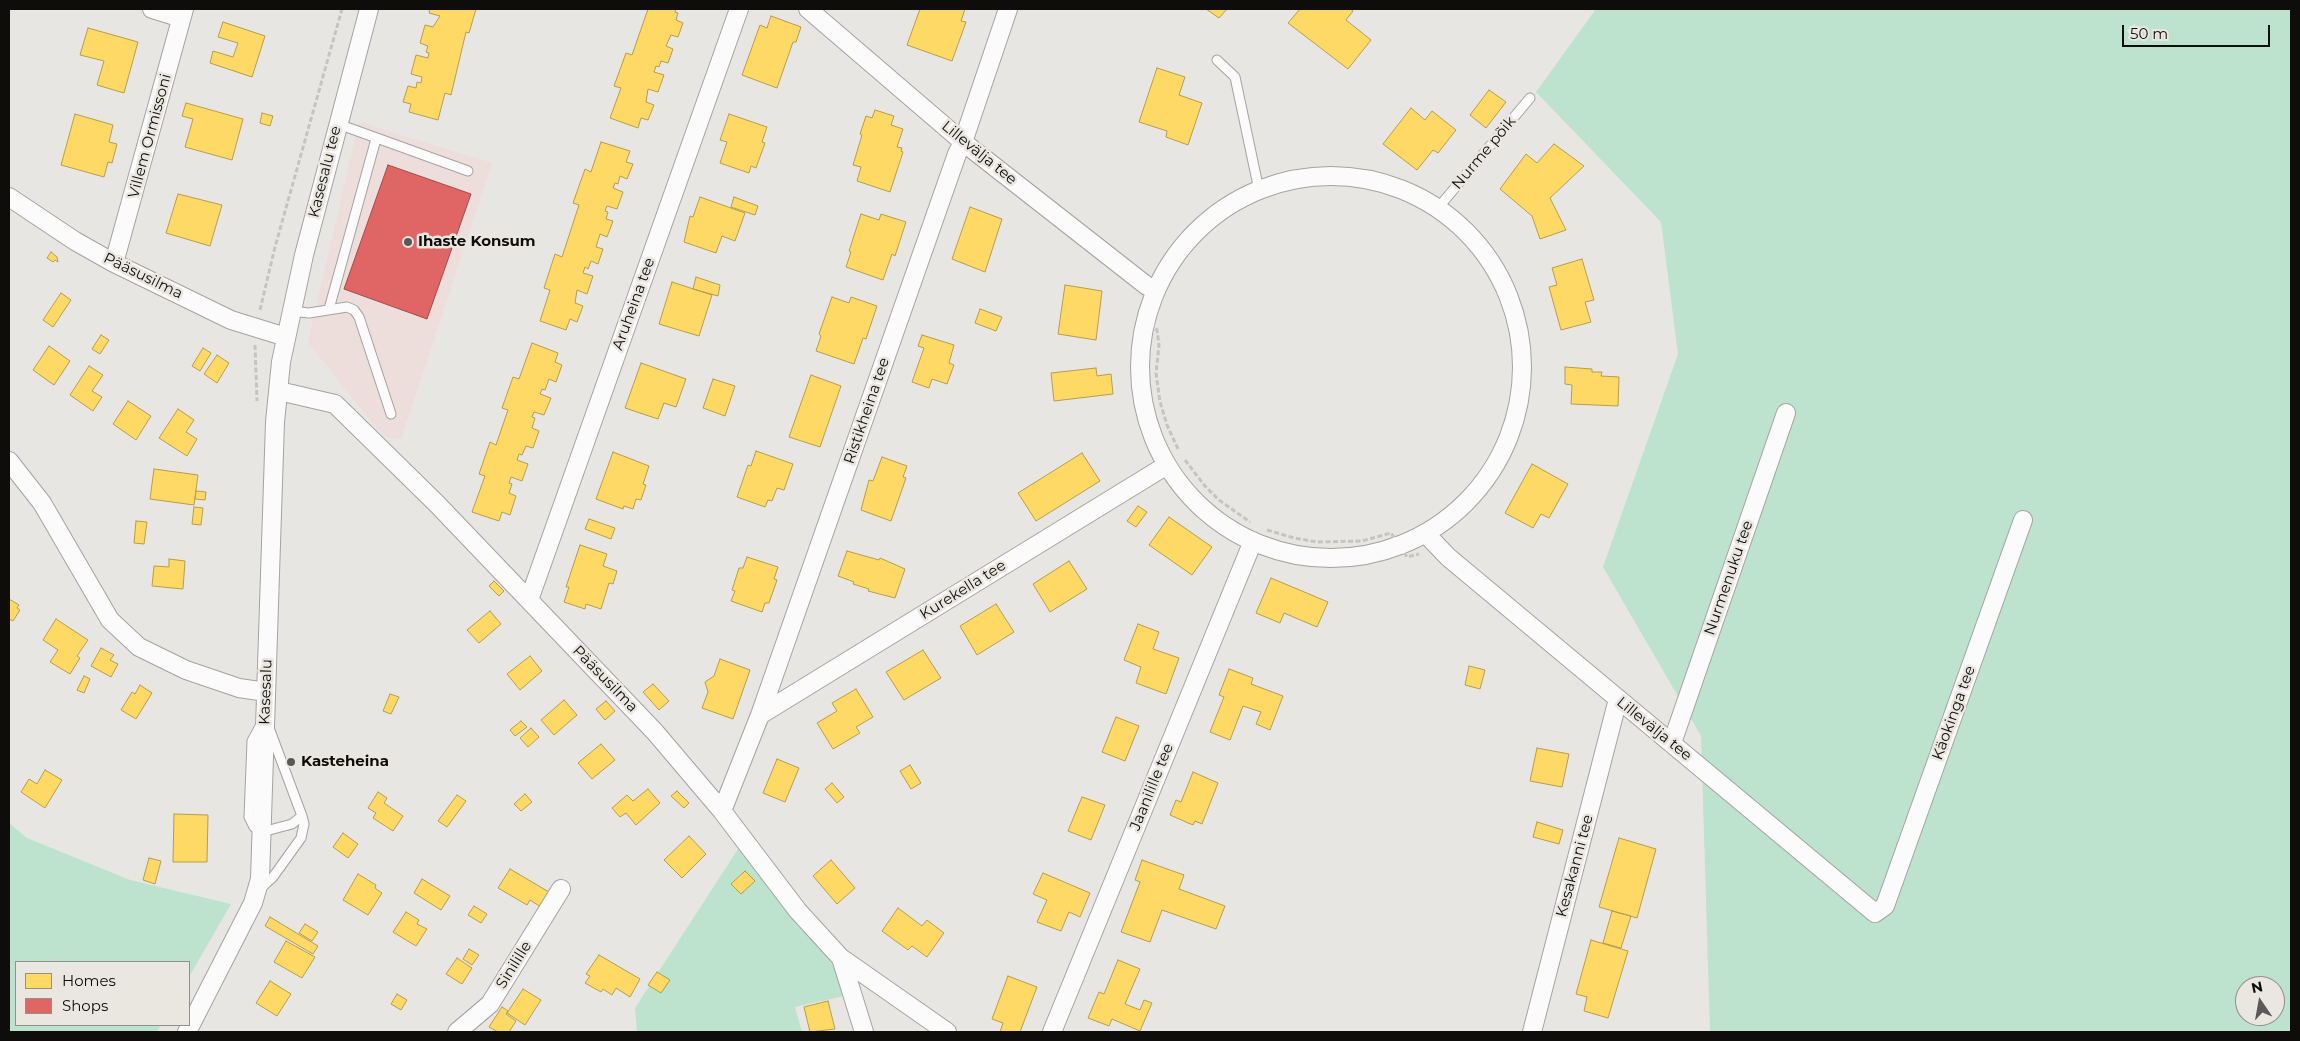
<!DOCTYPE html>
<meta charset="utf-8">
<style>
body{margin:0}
#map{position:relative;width:2300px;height:1041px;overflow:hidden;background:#e8e6e3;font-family:Montserrat,sans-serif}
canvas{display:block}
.frame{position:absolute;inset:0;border:10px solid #0e0d0b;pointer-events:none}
.legend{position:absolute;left:15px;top:961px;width:175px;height:65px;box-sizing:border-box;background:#eae7e1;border:1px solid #92908b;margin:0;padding:6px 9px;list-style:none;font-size:15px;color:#0e0d0b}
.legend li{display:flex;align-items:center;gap:10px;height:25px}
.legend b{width:25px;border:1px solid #92908b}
.north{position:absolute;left:2235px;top:976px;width:50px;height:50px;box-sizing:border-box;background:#eae7e1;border:1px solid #92908b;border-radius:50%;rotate:348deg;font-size:14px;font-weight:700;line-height:20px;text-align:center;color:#0e0d0b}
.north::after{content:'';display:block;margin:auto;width:18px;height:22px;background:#5a5957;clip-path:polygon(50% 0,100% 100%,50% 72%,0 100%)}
.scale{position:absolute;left:2122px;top:25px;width:148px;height:22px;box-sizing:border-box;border:2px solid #0e0d0b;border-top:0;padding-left:6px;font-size:15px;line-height:18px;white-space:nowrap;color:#0e0d0b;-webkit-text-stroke:4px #eae7e1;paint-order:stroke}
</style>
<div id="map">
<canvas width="2300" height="1041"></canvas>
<div class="frame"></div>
<ul class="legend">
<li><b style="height:14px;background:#ffd966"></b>Homes</li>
<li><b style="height:14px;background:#e06666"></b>Shops</li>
</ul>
<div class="north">N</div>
<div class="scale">50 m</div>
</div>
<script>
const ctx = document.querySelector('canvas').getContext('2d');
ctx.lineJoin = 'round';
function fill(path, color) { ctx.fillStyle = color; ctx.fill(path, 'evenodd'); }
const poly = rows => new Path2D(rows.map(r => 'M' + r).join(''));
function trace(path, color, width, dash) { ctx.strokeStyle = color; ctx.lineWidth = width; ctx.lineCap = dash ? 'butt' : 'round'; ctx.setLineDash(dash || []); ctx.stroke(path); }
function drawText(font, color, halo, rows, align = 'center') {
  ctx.font = font + ' Montserrat,sans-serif'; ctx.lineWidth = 5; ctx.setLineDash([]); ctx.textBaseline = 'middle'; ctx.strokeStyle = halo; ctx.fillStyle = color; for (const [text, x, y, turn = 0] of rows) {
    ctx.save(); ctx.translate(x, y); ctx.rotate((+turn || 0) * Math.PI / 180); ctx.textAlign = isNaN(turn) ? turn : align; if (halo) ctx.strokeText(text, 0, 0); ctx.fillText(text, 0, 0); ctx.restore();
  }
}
const commercial = poly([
 [359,122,492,163,401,439,387,438,373,424,308,342]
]);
const green = poly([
 [1596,9,2291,9,2291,1032,1710,1032,1701,736,1603,567,1678,354,1661,222,1536,92],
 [2245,986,2275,986,2275,1016,2245,1016],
 [9,823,27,838,130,880,231,904,189,977,189,962,16,962,16,1025,161,1025,157,1032,9,1032],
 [740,846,795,912,834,966,844,996,795,1007,802,1032,637,1032,635,1008]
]);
const homes = poly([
 [430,9,476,9,469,33,466,32,451,95,445,93,438,120,409,112,411,104,403,102,408,86,416,88,417,82,421,83,422,77,411,74,416,55,428,58,429,53,426,52,428,46,420,43,425,25,433,27,440,16,429,13,430,9],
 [648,9,676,9,675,12,678,13,676,20,683,23,678,37,671,35,666,46,673,49,668,63,661,61,659,67,656,66,654,72,664,75,658,92,648,89,646,102,654,105,648,120,641,118,638,128,610,118,621,88,614,86,626,53,632,55,648,9],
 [920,9,965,9,961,21,966,22,952,61,907,45,920,9],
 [1206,9,1227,9,1219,18,1206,9],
 [1300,9,1350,9,1353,11,1346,20,1371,40,1348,69,1288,23,1300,9],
 [771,16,801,27,796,42,793,42,777,88,742,75,760,25,767,28,771,16],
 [223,22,265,36,252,77,210,63,213,51,233,57,238,43,218,37,223,22],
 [88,28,138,42,124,93,97,85,104,61,80,55,88,28],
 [1157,68,1185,77,1179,95,1202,103,1188,145,1166,137,1167,131,1139,122,1157,68],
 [1489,90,1506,102,1486,128,1470,115,1489,90],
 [186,103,243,119,232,160,185,147,193,119,182,116,186,103],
 [1411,108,1425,120,1432,111,1456,130,1438,153,1433,150,1417,170,1383,144,1411,108],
 [875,110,894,116,891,125,903,129,897,147,902,148,901,151,903,152,890,192,857,181,861,167,853,165,862,135,860,134,866,116,872,118,875,110],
 [262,113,273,116,270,126,260,123,262,113],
 [75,114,113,125,109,142,117,144,112,163,108,162,104,177,61,165,75,114],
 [729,114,767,127,762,142,765,143,756,168,751,166,749,173,720,163,727,142,720,140,729,114],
 [601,142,630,151,626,162,633,164,627,179,620,176,618,184,615,183,613,188,623,192,617,209,607,206,605,211,608,212,606,219,613,221,607,237,600,234,596,247,603,249,598,264,591,261,588,269,585,267,583,273,593,276,587,294,577,290,575,303,583,306,577,322,570,319,566,330,540,321,550,290,544,288,555,254,562,257,579,205,573,203,585,169,591,172,601,142],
 [1554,144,1584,166,1550,198,1566,230,1540,239,1532,216,1500,189,1526,154,1537,163,1554,144],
 [178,194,222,205,210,246,166,233,178,194],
 [700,197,745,213,735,241,722,236,716,253,684,242,690,216,693,217,700,197],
 [734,197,758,206,755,215,731,207,734,197],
 [970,207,1002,219,985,272,952,259,970,207],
 [861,214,879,220,881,214,906,222,895,256,892,254,883,280,846,267,851,252,849,251,861,214],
 [51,252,57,257,58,262,55,260,53,262,47,258,51,252],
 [1582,259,1594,300,1585,302,1591,322,1561,330,1549,287,1557,285,1552,268,1582,259],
 [696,277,720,285,718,296,693,289,696,277],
 [672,282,712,295,699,336,659,324,672,282],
 [1065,285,1102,291,1096,340,1058,334,1065,285],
 [61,293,71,300,53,327,43,320,61,293],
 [832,297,849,303,851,297,877,306,866,339,863,338,854,364,816,351,821,336,819,334,832,297],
 [980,309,1002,317,996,331,975,323,980,309],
 [101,335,109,340,100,354,92,349,101,335],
 [922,335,954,345,949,363,954,365,947,384,932,379,929,388,912,382,924,348,918,346,922,335],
 [532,343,558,353,555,362,562,365,556,382,549,379,545,390,542,389,540,394,551,398,544,415,534,412,532,417,535,418,532,428,539,431,533,448,526,446,522,455,519,454,517,460,528,464,522,481,511,477,509,483,512,484,509,493,516,496,510,515,502,512,499,521,472,512,485,476,479,474,490,442,496,445,508,410,502,408,513,377,519,379,532,343],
 [49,346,70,361,54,385,33,370,49,346],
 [203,348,211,353,200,371,192,366,203,348],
 [217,355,229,363,217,383,204,374,217,355],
 [641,363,686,379,676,407,664,403,658,419,625,408,641,363],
 [89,366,103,375,92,391,102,397,93,411,70,395,89,366],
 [1565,367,1592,369,1592,372,1602,372,1601,376,1619,377,1618,406,1571,404,1572,385,1565,384,1565,367],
 [1096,368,1097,376,1111,374,1113,394,1054,401,1051,373,1096,368],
 [811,375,841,386,820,447,789,437,811,375],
 [713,379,735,386,725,416,703,408,713,379],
 [128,401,151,416,136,440,113,424,128,401],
 [178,409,194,420,186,432,197,439,187,456,159,438,178,409],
 [756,451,793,464,784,490,777,488,772,501,768,500,765,507,737,497,748,465,751,466,756,451],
 [613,452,649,466,643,484,646,485,641,500,636,499,633,509,624,506,623,509,596,499,613,452],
 [1082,453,1100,481,1036,521,1018,493,1082,453],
 [882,457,907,466,903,477,906,478,891,521,861,510,869,480,873,481,882,457],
 [1532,464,1568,484,1549,518,1541,514,1533,528,1505,513,1532,464],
 [154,469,198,475,194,505,150,499,154,469],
 [196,491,206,492,205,500,195,499,196,491],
 [1138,506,1147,512,1136,527,1127,521,1138,506],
 [194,507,203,508,201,525,192,524,194,507],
 [1169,517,1212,547,1192,575,1149,545,1169,517],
 [589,519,615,528,611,539,585,529,589,519],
 [136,521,147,522,144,544,134,543,136,521],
 [580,545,607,554,603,566,617,571,613,584,609,583,601,609,586,604,585,609,564,602,569,587,566,587,580,545],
 [847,551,879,560,880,558,905,569,895,598,868,591,869,589,853,584,854,582,838,576,847,551],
 [747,557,778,567,774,579,777,580,769,603,765,603,762,612,731,601,735,591,732,590,739,568,743,568,747,557],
 [169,559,185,561,183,589,152,586,154,566,169,567,169,559],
 [1069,561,1087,589,1050,612,1033,584,1069,561],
 [1271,578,1328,602,1317,627,1284,613,1280,623,1256,613,1271,578],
 [494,581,504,591,499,596,489,586,494,581],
 [9,599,19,605,17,608,20,610,13,621,9,619,9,599],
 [996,604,1014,632,977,655,960,626,996,604],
 [490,611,501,624,479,643,467,630,490,611],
 [56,619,88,640,77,656,80,658,70,674,50,662,58,650,43,640,56,619],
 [1138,624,1159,632,1153,649,1179,658,1166,694,1136,683,1141,667,1124,660,1138,624],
 [101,648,114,655,110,660,118,664,111,677,91,666,101,648],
 [923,650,941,678,904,700,886,672,923,650],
 [530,656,542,671,520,690,507,674,530,656],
 [720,659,750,670,733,719,702,708,708,692,705,682,714,676,720,659],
 [1469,666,1485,670,1480,689,1465,685,1469,666],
 [1229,669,1253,678,1251,684,1283,696,1270,730,1256,724,1261,712,1243,706,1230,740,1210,732,1224,697,1219,695,1229,669],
 [84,676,90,679,84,693,77,690,84,676],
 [653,684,669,701,659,710,643,692,653,684],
 [140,685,152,693,136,719,121,710,132,692,135,694,140,685],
 [856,689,873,717,856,727,860,733,833,749,817,723,837,711,832,703,856,689],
 [390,694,399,697,391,714,383,711,390,694],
 [564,700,577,715,554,735,541,720,564,700],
 [606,701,615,711,605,720,596,709,606,701],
 [1116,717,1139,726,1125,761,1102,752,1116,717],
 [521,721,527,727,515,736,510,730,521,721],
 [531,728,539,737,528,747,520,738,531,728],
 [601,744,615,760,592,779,578,763,601,744],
 [1537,748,1569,754,1562,787,1530,781,1537,748],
 [777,759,799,768,785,802,763,793,777,759],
 [910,765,921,783,911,789,900,771,910,765],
 [45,770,62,780,45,808,21,792,29,779,37,784,45,770],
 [1193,772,1218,783,1202,824,1195,821,1193,825,1170,815,1176,800,1181,802,1193,772],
 [832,783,844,797,837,803,825,789,832,783],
 [648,789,660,803,636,825,626,813,620,817,612,808,627,795,633,801,648,789],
 [677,791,689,803,684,808,671,796,677,791],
 [378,792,387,798,384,803,403,816,393,831,373,818,376,813,368,808,378,792],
 [525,794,532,802,521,811,514,804,525,794],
 [457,795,466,801,447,827,438,821,457,795],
 [1082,797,1105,805,1091,840,1068,831,1082,797],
 [174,814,208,815,207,862,173,862,174,814],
 [1537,822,1563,830,1559,844,1533,837,1537,822],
 [343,833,358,844,348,858,333,847,343,833],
 [689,836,706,854,682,878,664,860,689,836],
 [1619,838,1656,849,1637,918,1599,907,1619,838],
 [149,858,161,861,155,884,143,880,149,858],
 [831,860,855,888,837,904,813,876,831,860],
 [1142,860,1184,875,1179,889,1225,906,1216,929,1162,910,1150,942,1121,932,1140,882,1135,880,1142,860],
 [510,869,549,892,541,907,530,900,527,905,498,888,510,869],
 [745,871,755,881,741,894,731,884,745,871],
 [1043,873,1090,893,1080,917,1069,912,1061,931,1037,922,1047,900,1033,894,1043,873],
 [358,874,376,885,375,888,382,893,368,915,343,900,358,874],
 [422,879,450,896,441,910,414,893,422,879],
 [474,906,487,914,481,923,468,915,474,906],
 [898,908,922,926,927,920,944,933,927,957,912,946,908,950,882,931,898,908],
 [1612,911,1631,916,1621,948,1603,943,1612,911],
 [406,912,419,920,417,924,427,929,416,946,393,932,406,912],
 [270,917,318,946,313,954,265,926,270,917],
 [305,924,318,932,312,941,299,933,305,924],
 [1591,940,1628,951,1608,1018,1584,1011,1587,997,1576,994,1591,940],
 [286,941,315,957,302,978,274,962,286,941],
 [469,949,479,955,472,965,463,959,469,949],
 [599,955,640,979,630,997,616,988,612,995,603,989,601,992,585,983,590,976,586,974,599,955],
 [457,958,472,968,462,984,446,974,457,958],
 [1118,960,1140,969,1125,1004,1140,1010,1144,1000,1152,1003,1140,1031,1112,1019,1109,1026,1088,1018,1099,992,1104,994,1118,960],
 [657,972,670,980,661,993,648,985,657,972],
 [1008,976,1037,987,1020,1032,1000,1032,1003,1023,992,1019,1008,976],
 [270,981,291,994,277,1016,256,1003,270,981],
 [523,989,541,1000,525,1025,507,1013,523,989],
 [397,994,407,1000,401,1010,391,1004,397,994],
 [828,1001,835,1029,810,1032,804,1007,828,1001],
 [502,1007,508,1011,506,1014,516,1021,509,1032,498,1032,489,1027,502,1007]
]);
const shops = poly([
 [388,165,471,194,427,319,344,289,388,165]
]);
const path = poly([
 [260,310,275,247,342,9],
 [1146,317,1157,330,1159,345,1156,373,1160,402,1167,425,1179,451],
 [255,345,257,401],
 [1185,460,1205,486,1219,500,1250,522],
 [1267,530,1294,538,1317,542,1362,541,1391,533,1407,557,1419,554]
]);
const service = poly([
 [1217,60,1235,77,1259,190],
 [338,124,468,171],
 [1438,208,1530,98],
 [329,309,376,139],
 [291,311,309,313,347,307,354,310,359,317,391,414],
 [265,717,302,816,292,824,262,832,254,827,249,817,252,741,265,717],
 [260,889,273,877,301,838,304,824,302,816]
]);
const minor = poly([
 [152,9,181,18],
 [808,9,963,142,1147,286,1156,289],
 '1140 367a191 191 0 1 1 382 0a191 191 0 1 1-382 0Z',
 [9,197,75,241,114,263,231,320,286,337],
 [114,263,184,9],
 [279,391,335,404,437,504,655,732,722,811,798,911,841,958,864,1032],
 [9,461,42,503,110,620,139,647,186,670,239,688,266,692],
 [1426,534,1448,557,1875,913,1885,906,2023,520],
 [529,600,739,9],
 [760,715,1167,465],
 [1672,743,1786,413],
 [722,811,760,715,957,154,963,142,1008,9],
 [841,958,947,1032],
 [187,1032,253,903,260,879,275,422,281,362,304,255,369,9],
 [457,1032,490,1004,561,889],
 [1052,1032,1253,541],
 [1532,1032,1618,699]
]);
const markers = [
 [408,242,5,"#5a5957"],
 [291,762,5,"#5a5957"]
];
const streetNames = [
 ["Villem Ormissoni",150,136,-75],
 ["Lillevälja tee",979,153,39],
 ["Nurme põik",1484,153,-50],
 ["Kasesalu tee",325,172,-76],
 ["Pääsusilma",143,276,26],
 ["Aruheina tee",634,304,-70],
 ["Ristikheina tee",867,411,-71],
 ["Nurmenuku tee",1729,578,-71],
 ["Kurekella tee",963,590,-32],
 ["Pääsusilma",605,679,46],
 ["Kasesalu",266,692,-88],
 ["Käokinga tee",1954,713,-70],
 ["Lillevälja tee",1654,729,39],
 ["Jaanilille tee",1152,787,-68],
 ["Kesakanni tee",1575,866,-75],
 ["Sinilille",514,965,-58]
];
const poiNames = [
 ["Ihaste Konsum",418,242],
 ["Kasteheina",301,762]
];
fill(commercial, '#eddddb');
fill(green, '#bde2cd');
fill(homes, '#ffd966');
trace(homes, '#b79c4b', 1);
fill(shops, '#e06666');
trace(shops, '#a14b4b', 1);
trace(service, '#a4a3a1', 11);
trace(minor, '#a4a3a1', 20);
trace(path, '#c5c4c4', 3, [5, 2.5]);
trace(service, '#fcfbfb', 9);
trace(minor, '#fcfbfb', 18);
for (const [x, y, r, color] of markers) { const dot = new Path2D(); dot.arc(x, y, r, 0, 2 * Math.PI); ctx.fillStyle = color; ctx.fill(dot); trace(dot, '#eae7e1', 2); }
drawText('15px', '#0e0d0b', '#eae7e1', streetNames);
drawText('bold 15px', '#0e0d0b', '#eae7e1', poiNames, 'left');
</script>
